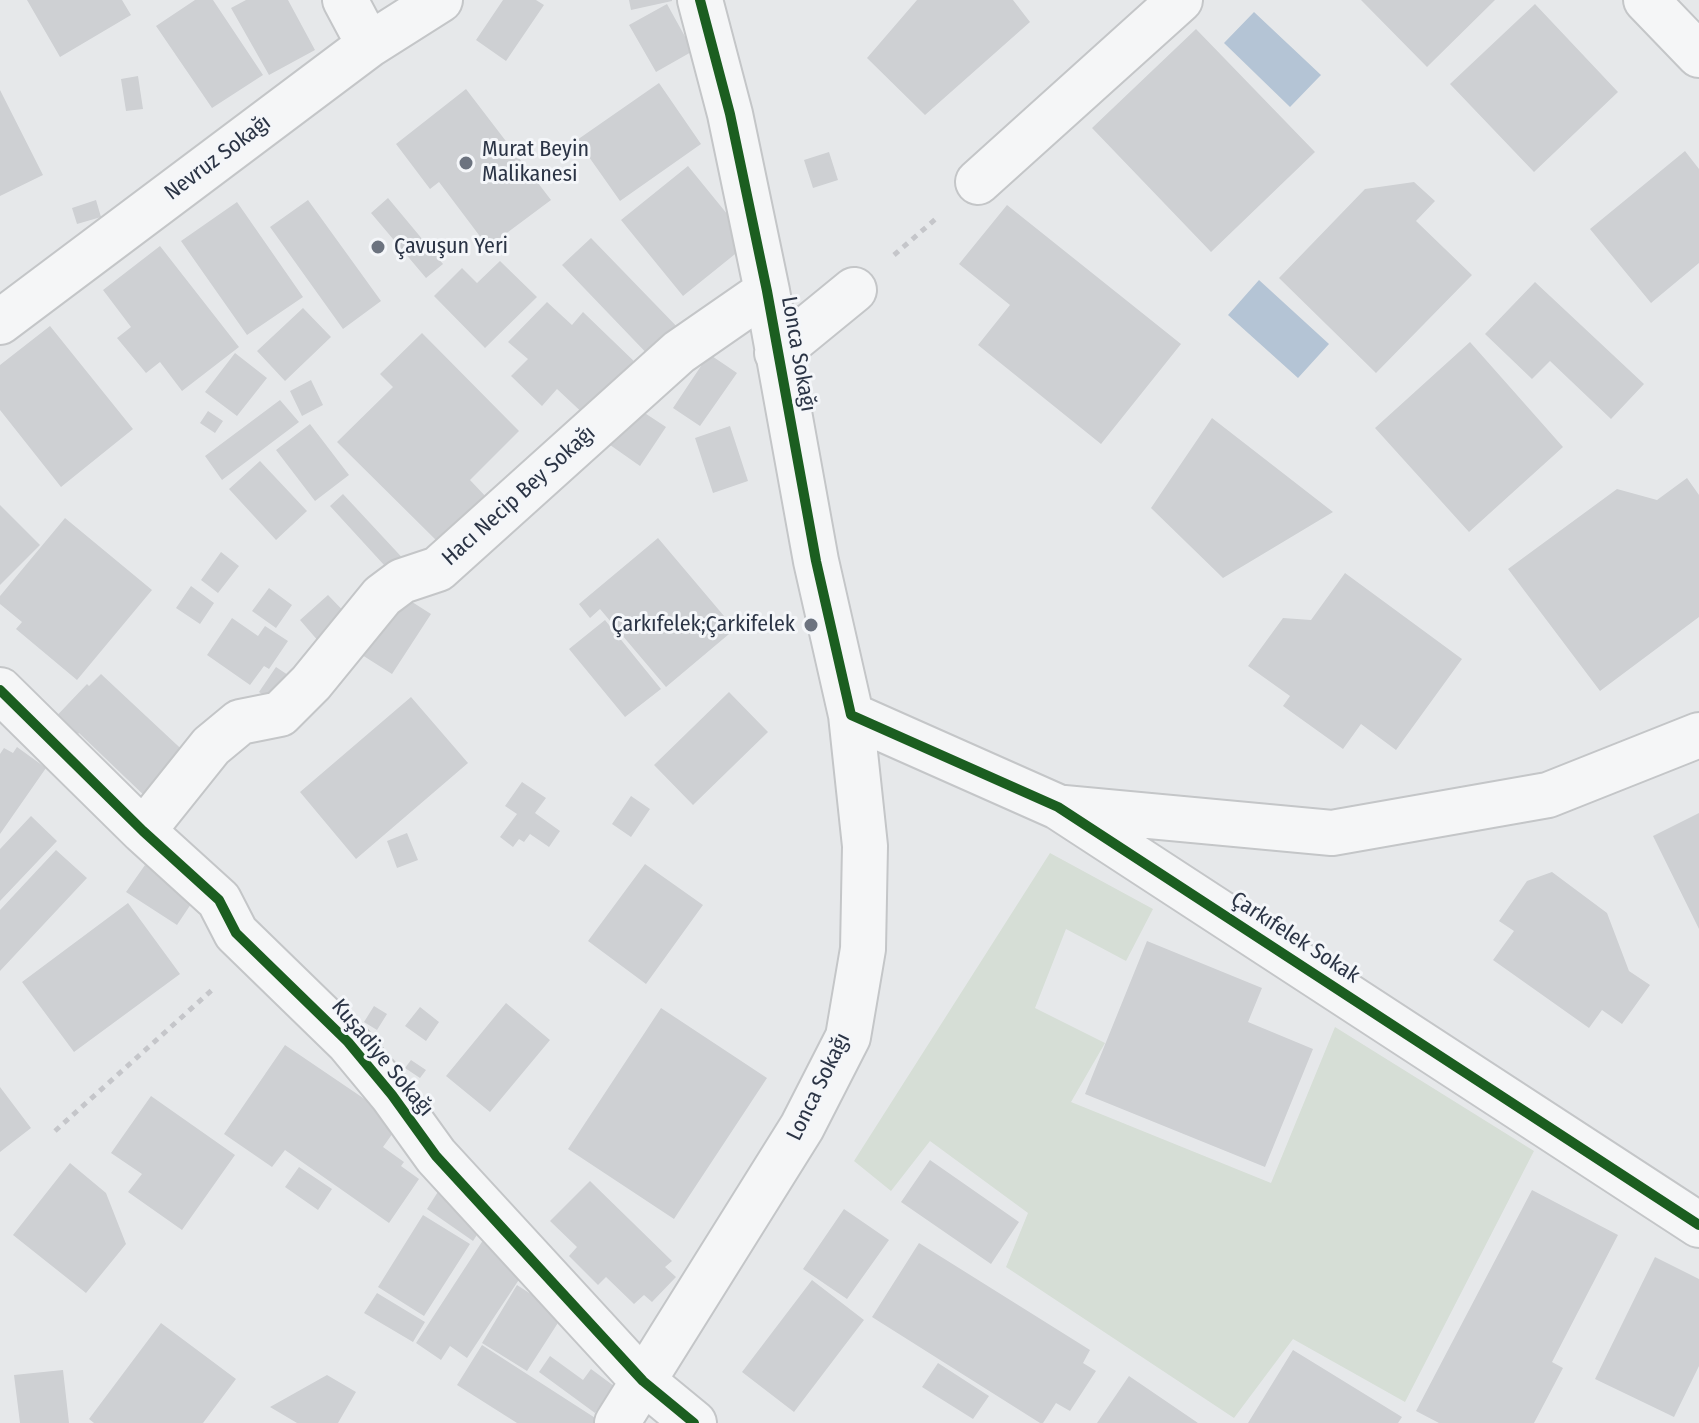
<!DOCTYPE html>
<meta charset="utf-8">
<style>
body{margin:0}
canvas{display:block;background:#e6e8ea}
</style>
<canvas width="1699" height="1423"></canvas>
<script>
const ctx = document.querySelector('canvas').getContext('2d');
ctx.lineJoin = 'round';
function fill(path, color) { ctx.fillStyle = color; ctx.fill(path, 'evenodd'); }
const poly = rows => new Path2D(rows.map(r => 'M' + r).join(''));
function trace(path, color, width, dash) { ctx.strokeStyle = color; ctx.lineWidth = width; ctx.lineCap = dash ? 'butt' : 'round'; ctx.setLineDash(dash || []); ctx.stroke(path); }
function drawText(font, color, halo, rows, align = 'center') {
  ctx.font = font + ' "Fira Sans Condensed",sans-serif'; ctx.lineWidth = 6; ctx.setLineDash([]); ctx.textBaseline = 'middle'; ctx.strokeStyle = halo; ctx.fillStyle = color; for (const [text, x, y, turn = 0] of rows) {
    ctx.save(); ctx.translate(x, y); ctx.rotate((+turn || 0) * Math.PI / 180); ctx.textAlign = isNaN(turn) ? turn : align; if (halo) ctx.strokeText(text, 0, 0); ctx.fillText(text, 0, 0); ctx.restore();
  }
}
const green = poly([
 [1050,853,1153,909,1126,961,1066,929,1035,1008,1105,1043,1071,1102,1271,1183,1335,1027,1534,1151,1405,1402,1293,1339,1234,1418,1006,1267,1028,1213,930,1141,891,1191,854,1161]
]);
const water = poly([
 [1254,12,1321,75,1290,107,1224,43],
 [1259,280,1329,344,1298,378,1228,315]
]);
const building = poly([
 [27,0,122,0,131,15,60,57],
 [195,0,213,0,263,75,212,108,156,26],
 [246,0,288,0,315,50,269,75,231,8],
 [503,0,536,0,544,5,506,61,476,40],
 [629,0,672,0,672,1,631,10],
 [917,0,1013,0,1030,22,925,115,867,58],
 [1361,0,1495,0,1427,67],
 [667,4,693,51,656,72,629,25],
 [1535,4,1618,92,1534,172,1450,84],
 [1196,29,1315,152,1211,252,1092,128],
 [138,76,143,109,126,111,121,79],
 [659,83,701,144,620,201,577,140],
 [466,89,551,200,488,247,439,182,430,189,396,144],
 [0,90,43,175,0,196],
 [1685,151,1699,169,1699,263,1651,303,1590,229],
 [829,152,838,180,813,188,804,160],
 [688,166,750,242,683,296,621,220],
 [1414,182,1435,201,1416,221,1472,275,1376,373,1279,278,1365,189],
 [388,198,443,264,426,278,371,213],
 [96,200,101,217,77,224,72,208],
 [308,200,381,301,343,329,270,227],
 [237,202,303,297,247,335,181,241],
 [1007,205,1181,344,1101,444,978,345,1010,305,959,264],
 [591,238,684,334,655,362,562,265],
 [160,246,239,347,182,391,160,362,146,373,117,338,131,327,103,290],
 [500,261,537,297,485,348,434,296,462,268,477,283],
 [1535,282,1644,384,1611,419,1550,361,1532,379,1485,334],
 [547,302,572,325,583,312,639,366,589,419,557,389,542,406,511,376,528,359,508,342],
 [303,308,331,337,285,381,257,351],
 [50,326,133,429,61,487,0,410,0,365],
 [422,333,519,431,470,480,489,500,443,547,337,442,393,387,380,374],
 [1470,342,1563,447,1469,532,1375,428],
 [235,353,267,378,237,416,205,392],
 [709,354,737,373,700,426,673,408],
 [311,380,323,405,302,416,290,391],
 [280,400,299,422,222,480,205,456],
 [628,402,666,427,640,466,603,440],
 [208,411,223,421,215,433,200,423],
 [1212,418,1333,512,1223,578,1151,508],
 [310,424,349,475,315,501,276,450],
 [730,426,748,481,713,493,695,438],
 [260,461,307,511,276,540,229,489],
 [1687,478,1699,495,1699,617,1600,691,1508,569,1617,489,1657,500],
 [343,494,409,565,395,577,330,506],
 [0,505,40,545,0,585],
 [65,518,152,590,77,680,16,629,22,622,0,604,0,596],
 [658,538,735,629,666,687,600,609,590,618,579,604],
 [221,552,239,566,218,593,201,580],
 [1345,573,1462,659,1396,750,1361,724,1343,749,1283,706,1290,696,1248,666,1283,618,1311,620],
 [191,586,214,603,200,624,176,608],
 [269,588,292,605,276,628,252,611],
 [398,593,431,614,392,674,351,648],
 [328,595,355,623,326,650,300,620],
 [232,618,258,636,265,626,288,641,269,669,264,666,250,685,207,655],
 [605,620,661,689,625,717,569,649],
 [276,667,288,675,271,700,259,692],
 [101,674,192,759,151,802,79,733,68,746,47,726,87,684,89,686],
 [729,692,768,732,693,805,654,765],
 [411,697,468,763,356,859,300,792],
 [17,747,46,768,0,834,0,754,4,748,13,753],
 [522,782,546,798,535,813,560,831,549,847,530,834,524,842,519,839,513,847,500,837,517,814,505,806],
 [631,796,650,809,631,837,612,824],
 [1699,813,1699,929,1653,836],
 [31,816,57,841,0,901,0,849],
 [407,833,418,860,397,868,387,841],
 [56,850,87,878,0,971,0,910],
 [645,864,703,905,646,984,588,941],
 [145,865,195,898,177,925,126,892],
 [1552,872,1607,913,1629,971,1650,985,1622,1024,1602,1010,1589,1028,1493,960,1514,931,1499,921,1527,881],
 [128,903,180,974,74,1052,22,982],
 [1147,941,1262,988,1248,1022,1313,1049,1265,1167,1085,1094],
 [506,1003,550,1040,490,1112,446,1076],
 [374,1006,387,1014,377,1030,364,1022],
 [420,1007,439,1022,426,1041,405,1026],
 [661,1008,767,1078,674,1219,568,1149],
 [285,1045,400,1123,383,1147,404,1162,401,1166,419,1179,389,1223,285,1150,272,1167,224,1134],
 [411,1060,426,1070,420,1078,405,1068],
 [0,1087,31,1128,0,1152],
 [151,1096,235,1155,182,1230,128,1192,142,1174,111,1153],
 [930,1160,1019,1222,991,1264,901,1202],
 [70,1163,106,1193,126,1244,86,1293,13,1235],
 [299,1167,332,1189,318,1210,285,1187],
 [590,1181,672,1261,665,1267,676,1277,652,1302,644,1295,634,1304,606,1277,598,1285,569,1256,577,1247,550,1221],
 [441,1187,488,1218,473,1241,427,1209],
 [1532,1190,1618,1235,1552,1362,1563,1368,1534,1423,1439,1423,1416,1411],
 [844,1209,889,1240,847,1299,803,1269],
 [423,1215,470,1244,424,1316,378,1287],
 [489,1231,532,1260,467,1358,450,1346,441,1360,416,1343],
 [919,1243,1090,1350,1083,1363,1096,1371,1070,1411,1056,1403,1043,1423,1040,1423,872,1317],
 [1655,1257,1699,1279,1699,1366,1674,1417,1595,1379],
 [812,1280,864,1320,794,1412,742,1372],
 [517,1285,563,1315,527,1371,482,1343],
 [377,1293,425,1322,413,1342,364,1313],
 [161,1323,236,1379,203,1423,94,1423,89,1419],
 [482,1345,603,1423,517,1423,457,1385],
 [1293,1350,1402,1417,1398,1423,1248,1423],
 [550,1356,583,1380,591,1369,614,1386,595,1413,539,1372],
 [938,1363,989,1396,973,1419,922,1387],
 [63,1370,69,1423,20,1423,14,1375],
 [327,1375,356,1392,338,1423,297,1423,270,1407],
 [1129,1376,1198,1423,1097,1423]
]);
const path = poly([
 [894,255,938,217],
 [55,1131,212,990]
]);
const minor = poly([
 [345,0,369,45],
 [1646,0,1699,55],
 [978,182,1180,0],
 [0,322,369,45,440,0],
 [777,353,854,290],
 [0,690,143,831,219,900,236,933,348,1042,392,1095,436,1156,643,1381,694,1423],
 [851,715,1058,807,1699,1225],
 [1064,808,1332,833,1548,795,1699,735],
 [143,831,211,746,240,722,280,714,311,683,382,596,402,581,438,569,679,352,767,291],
 [617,1423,802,1127,848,1037,863,949,865,846,851,715,816,561,767,291,730,114,700,0]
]);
const cycleway = poly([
 [700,0,730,114,767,291,816,561,851,715,1058,807,1699,1225],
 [0,690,143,831,219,900,236,933,348,1042,392,1095,436,1156,643,1381,694,1423]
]);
const markers = [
 [466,163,8,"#6c737f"],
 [378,247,8,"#6c737f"],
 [811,625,8,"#6c737f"]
];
const poiNames = [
 ["Murat Beyin",482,150],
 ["Malikanesi",482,175],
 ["Çavuşun Yeri",394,247],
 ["Çarkıfelek;Çarkifelek",795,625,"right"]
];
const streetNames = [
 ["Nevruz Sokağı",218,158,-37],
 ["Lonca Sokağı",798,354,80],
 ["Hacı Necip Bey Sokağı",519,496,-42],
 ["Çarkıfelek Sokak",1295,938,33],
 ["Kuşadiye Sokağı",382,1058,50],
 ["Lonca Sokağı",819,1087,-64]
];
fill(green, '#d6ded6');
fill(water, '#b4c4d5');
fill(building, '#ced0d3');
trace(minor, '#c4c6c8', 48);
trace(path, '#c5c6ca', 5, [6, 6]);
trace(minor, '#f5f6f7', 44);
trace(cycleway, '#1b5e20', 10);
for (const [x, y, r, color] of markers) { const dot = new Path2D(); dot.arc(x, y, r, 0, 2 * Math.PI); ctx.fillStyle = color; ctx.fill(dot); trace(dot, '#f4f6f9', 3); }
drawText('22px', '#2b3445', '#f4f6f9', poiNames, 'left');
drawText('22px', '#2b3445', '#f4f6f9', streetNames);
</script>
